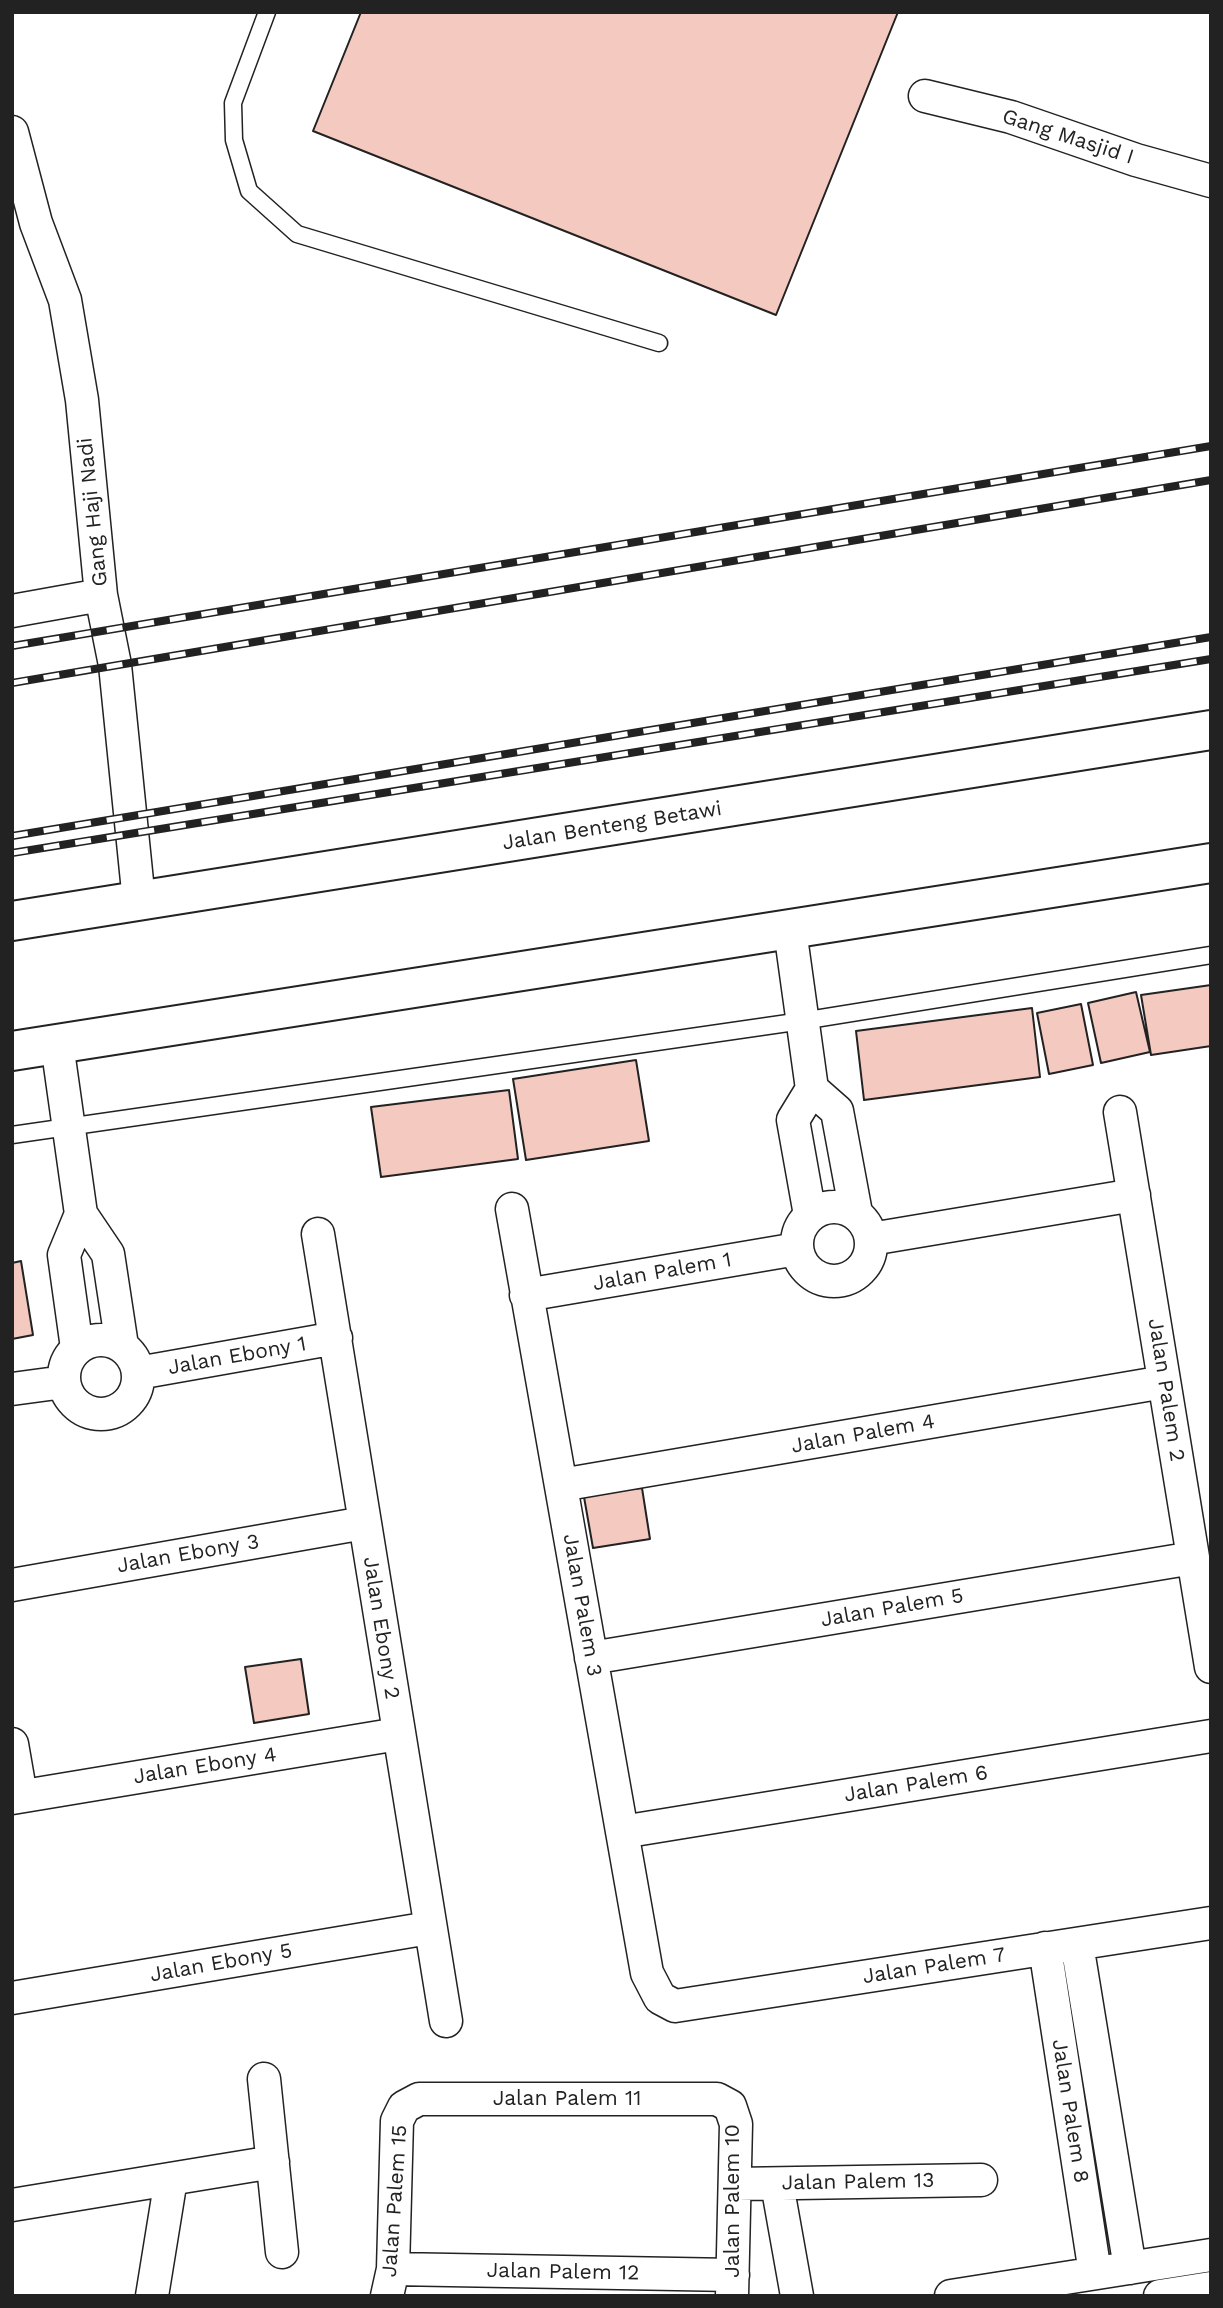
<!DOCTYPE html>
<style>
body{margin:0}
#map{position:relative;width:1223px;height:2308px;overflow:hidden;background:#fff;font-family:"Work Sans",sans-serif}
canvas{display:block}
.frame{position:absolute;inset:0;border:14px solid #222;pointer-events:none}
</style>
<div id="map">
<canvas width="1223" height="2308"></canvas>
<div class="frame"></div>
</div>
<script>
const ctx = document.querySelector('canvas').getContext('2d');
ctx.lineJoin = 'round';
function fill(path, color) { ctx.fillStyle = color; ctx.fill(path, 'evenodd'); }
const poly = rows => new Path2D(rows.map(r => 'M' + r).join(''));
function trace(path, color, width, dash) { ctx.strokeStyle = color; ctx.lineWidth = width; ctx.lineCap = dash ? 'butt' : 'round'; ctx.setLineDash(dash || []); ctx.stroke(path); }
function drawText(font, color, halo, rows, align = 'center') {
  ctx.font = font + ' "Work Sans",sans-serif'; ctx.lineWidth = 5; ctx.setLineDash([]); ctx.textBaseline = 'middle'; ctx.strokeStyle = halo; ctx.fillStyle = color; for (const [text, x, y, turn = 0] of rows) {
    ctx.save(); ctx.translate(x, y); ctx.rotate((+turn || 0) * Math.PI / 180); ctx.textAlign = isNaN(turn) ? turn : align; if (halo) ctx.strokeText(text, 0, 0); ctx.fillText(text, 0, 0); ctx.restore();
  }
}
const building = poly([
 [361,12,898,12,776,315,313,131,361,12],
 [1211,985,1211,1046,1151,1055,1141,995,1211,985],
 [1136,992,1150,1052,1101,1063,1088,1003,1136,992],
 [1081,1004,1093,1065,1049,1074,1037,1013,1081,1004],
 [1032,1008,1040,1077,864,1100,856,1031,1032,1008],
 [636,1060,649,1141,526,1160,513,1079,636,1060],
 [509,1090,518,1159,381,1177,371,1107,509,1090],
 [21,1261,33,1335,12,1339,12,1263,21,1261],
 [630,1478,632,1489,642,1488,650,1539,593,1548,584,1497,630,1478],
 [301,1659,309,1714,254,1723,245,1667,301,1659]
]);
const lane = poly([
 [267,12,233,103,234,140,249,191,297,234,659,343],
 [12,1135,802,1021,1211,955]
]);
const street = poly([
 [925,96,1011,117,1136,160,1211,181],
 [12,132,36,223,65,300,82,400,101,595,115,665,139,901],
 [12,611,101,595],
 [790,930,812,1089,793,1120,810,1215],
 [57,1044,81,1214,108,1254,122,1346],
 [812,1089,837,1111,856,1213],
 [1120,1112,1211,1667],
 '797 1244a37 37 0 1 1 74 0a37 37 0 1 1-74 0Z',
 [512,1209,647,1973,660,1998,675,2006,1211,1923],
 [318,1234,446,2021],
 [871,1239,1134,1195],
 [526,1295,797,1249],
 '64 1377a37 37 0 1 1 74 0a37 37 0 1 1-74 0Z',
 [77,1348,64,1255,81,1214],
 [138,1373,336,1338],
 [12,1389,64,1382],
 [561,1485,1164,1382],
 [12,1585,364,1523],
 [591,1658,1193,1558],
 [12,1744,21,1796],
 [12,1798,398,1734],
 [622,1832,1211,1736],
 [1077,1944,1130,2268],
 [1045,1948,1095,2273],
 [12,1998,429,1928],
 [264,2079,282,2252],
 [735,2184,981,2180],
 [777,2184,797,2296],
 [12,2205,273,2162],
 [393,2269,733,2275],
 [152,2296,171,2179],
 [387,2296,393,2269,397,2121,404,2107,419,2099,717,2099,730,2106,736,2124,732,2296],
 [951,2296,1211,2255],
 [1160,2296,1211,2288]
]);
const secondary = poly([
 [12,921,1211,730],
 [12,1051,1211,863]
]);
const rail = poly([
 [12,646,1211,446],
 [12,683,1211,480],
 [12,836,1211,637],
 [12,853,1211,659]
]);
const streetNames = [
 ["Gang Masjid I",1068,137,18],
 ["Gang Haji Nadi",93,512,-96],
 ["Jalan Benteng Betawi",612,826,-9],
 ["Jalan Palem 1",662,1272,-10],
 ["Jalan Ebony 1",237,1356,-10],
 ["Jalan Palem 2",1166,1390,81],
 ["Jalan Palem 4",863,1434,-10],
 ["Jalan Ebony 3",188,1554,-10],
 ["Jalan Palem 3",582,1605,80],
 ["Jalan Palem 5",892,1608,-10],
 ["Jalan Ebony 2",381,1628,81],
 ["Jalan Ebony 4",205,1766,-9],
 ["Jalan Palem 6",916,1784,-9],
 ["Jalan Ebony 5",221,1963,-10],
 ["Jalan Palem 7",934,1966,-9],
 ["Jalan Palem 11",567,2099],
 ["Jalan Palem 8",1070,2111,81],
 ["Jalan Palem 13",858,2182,-1],
 ["Jalan Palem 15",395,2201,-86],
 ["Jalan Palem 10",733,2201,-90],
 ["Jalan Palem 12",563,2272,1]
];
fill(building, '#f3c9c0');
trace(building, '#222', 2);
trace(lane, '#222', 19);
trace(street, '#222', 35);
trace(secondary, '#222', 42);
trace(lane, '#fff', 16);
trace(street, '#fff', 32);
trace(secondary, '#fff', 38);
trace(rail, '#222', 8);
trace(rail, '#fff', 5, [16]);
drawText('21px', '#222', '#fff', streetNames);
</script>
